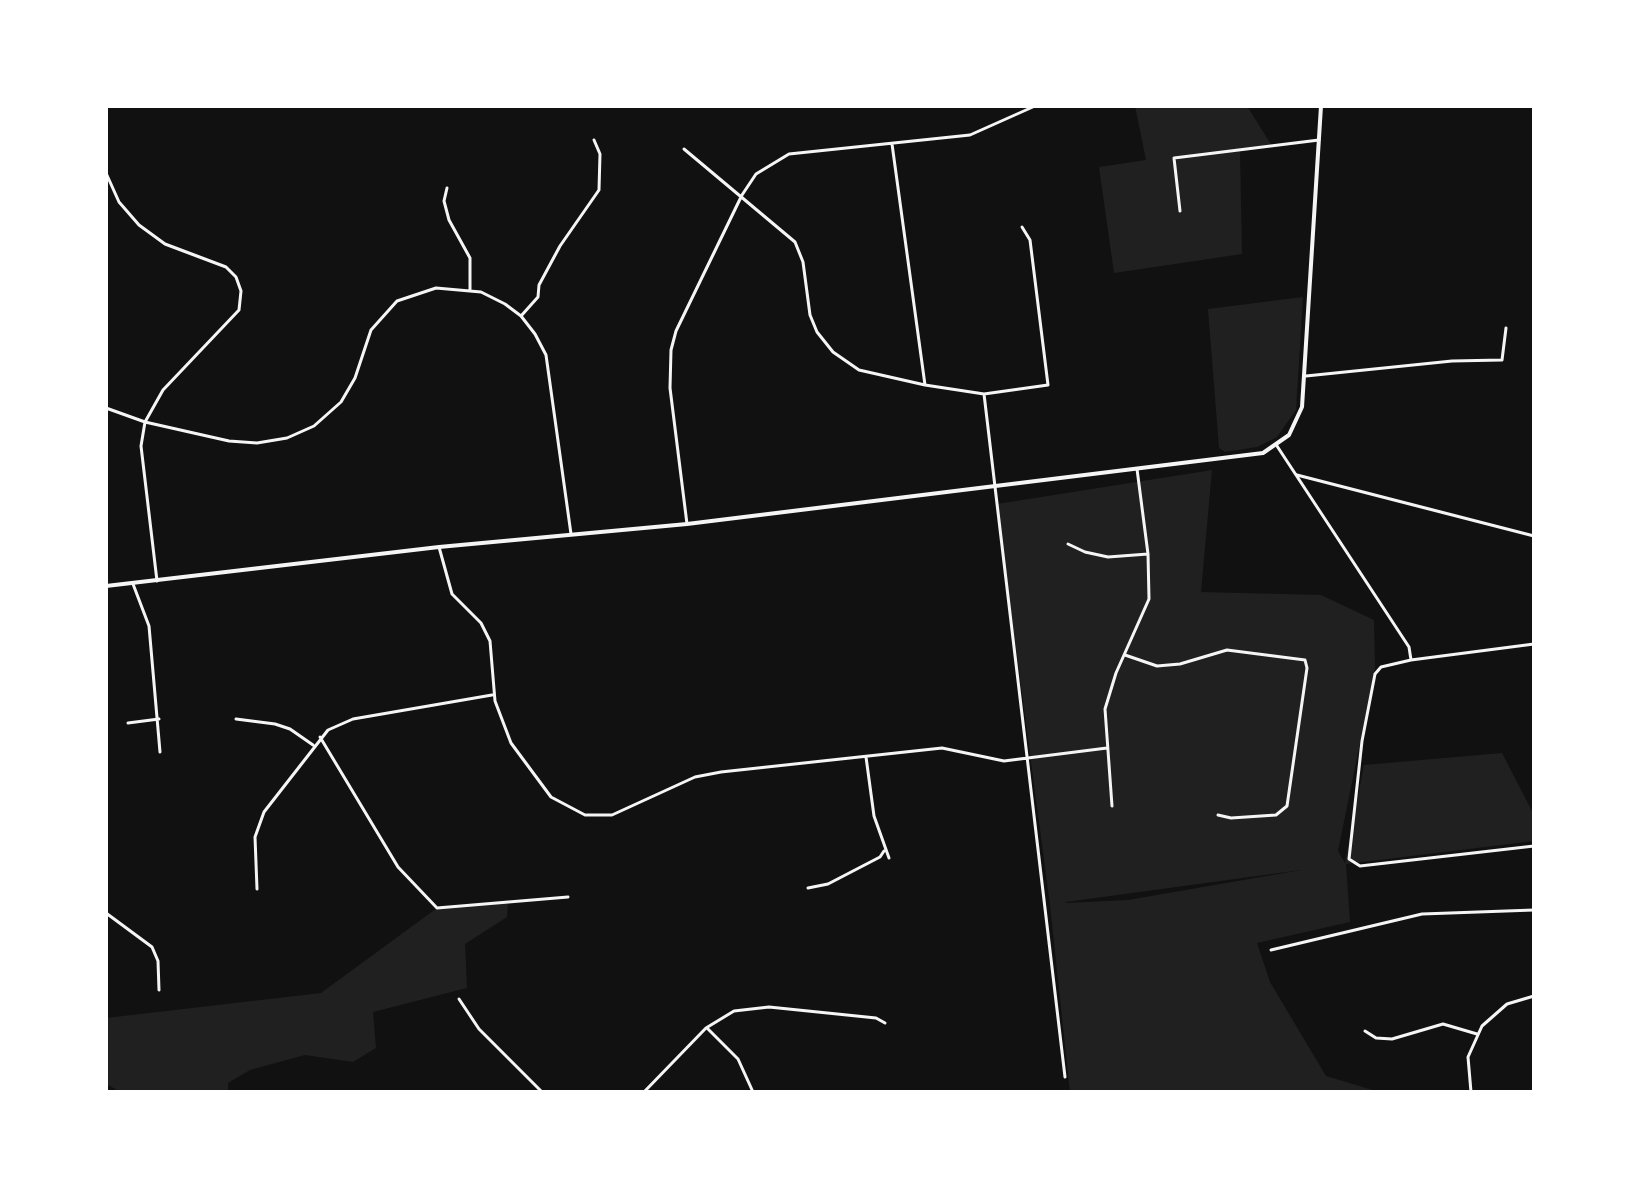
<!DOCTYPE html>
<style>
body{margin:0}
#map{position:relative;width:1640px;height:1198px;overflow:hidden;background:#111;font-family:"Noto Sans",sans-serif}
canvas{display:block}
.frame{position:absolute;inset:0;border:108px solid #fff;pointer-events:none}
</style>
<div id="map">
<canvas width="1640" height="1198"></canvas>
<div class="frame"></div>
</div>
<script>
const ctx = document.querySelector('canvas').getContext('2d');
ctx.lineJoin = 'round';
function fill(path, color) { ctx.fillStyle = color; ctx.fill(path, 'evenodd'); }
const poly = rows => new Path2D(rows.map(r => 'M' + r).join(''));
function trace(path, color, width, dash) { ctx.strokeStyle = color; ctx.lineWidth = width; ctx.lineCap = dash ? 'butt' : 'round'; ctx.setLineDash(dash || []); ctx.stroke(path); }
const green = poly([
 [1135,106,1247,106,1272,146,1240,150,1242,254,1114,273,1099,167,1146,160],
 [1303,297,1296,410,1277,437,1257,447,1225,452,1219,448,1208,309],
 [1212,470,1201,592,1321,595,1374,620,1375,669,1338,851,1345,863,1364,765,1502,753,1534,815,1534,841,1346,864,1350,922,1257,943,1270,982,1326,1076,1379,1092,1070,1092,1050,905,997,504],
 [1301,870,1128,900,1065,903,1066,902],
 [508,902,507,917,465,944,467,988,373,1012,376,1048,353,1062,305,1055,250,1070,228,1083,228,1092,121,1092,106,1084,106,1018,321,993,437,908]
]);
const minor = poly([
 [892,144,925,385],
 [684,149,795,242,803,262,810,315,817,332,833,352,859,370,925,385,984,394,1048,385,1030,240,1022,227],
 [106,173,119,202,139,225,165,244,226,267,236,277,241,291,239,310,163,390,145,422,141,446,157,581],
 [447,188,444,201,449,220,470,258,470,290],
 [1180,211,1174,158,1319,140],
 [521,316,538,297,539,285,560,246,599,190,600,154,594,140],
 [1306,376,1452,361,1502,360,1506,328],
 [984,394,1065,1077],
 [106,408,145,422,229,441,257,443,287,438,314,426,341,402,355,378,371,330,397,301,436,288,481,292,505,304,521,316,535,334,546,355,571,534],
 [1277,446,1409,647,1411,660,1381,667,1375,674,1362,741,1349,859,1360,866,1534,846],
 [1297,475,1534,536],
 [687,524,670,388,671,350,676,331,742,195,756,174,789,154,970,135,1035,106],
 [1068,544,1085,552,1108,557,1148,554],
 [439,547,452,594,481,623,490,641,495,701,511,743,551,797,585,815,612,815,695,777,721,772,942,748,1004,761,1107,748],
 [133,584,149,626,160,752],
 [1125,655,1157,666,1180,664,1227,650,1305,660,1307,668,1287,806,1276,815,1231,818,1218,815],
 [1411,660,1534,644],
 [236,719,275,724,290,729,313,745],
 [128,723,159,719],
 [320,737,398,867,437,908,568,897],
 [866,757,874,816,889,858],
 [1112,806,1105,709,1116,673,1149,599,1148,554,1137,469],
 [808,888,828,884,880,857,884,851],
 [257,889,255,837,264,812,328,730,353,719,492,695],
 [106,913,152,947,158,961,159,990],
 [1271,950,1422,914,1534,910],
 [459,999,479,1029,542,1092],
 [707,1028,738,1059,753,1092],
 [1365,1031,1376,1038,1392,1039,1443,1024,1477,1034],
 [644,1092,706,1028,734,1011,769,1007,876,1018,885,1023],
 [1471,1092,1468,1057,1482,1026,1507,1004,1534,996]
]);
const tertiary = poly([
 [106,586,439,547,687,524,1263,453,1289,435,1302,407,1321,106]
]);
fill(green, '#202020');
trace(minor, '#f5f5f5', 3);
trace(tertiary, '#f5f5f5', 4);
</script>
